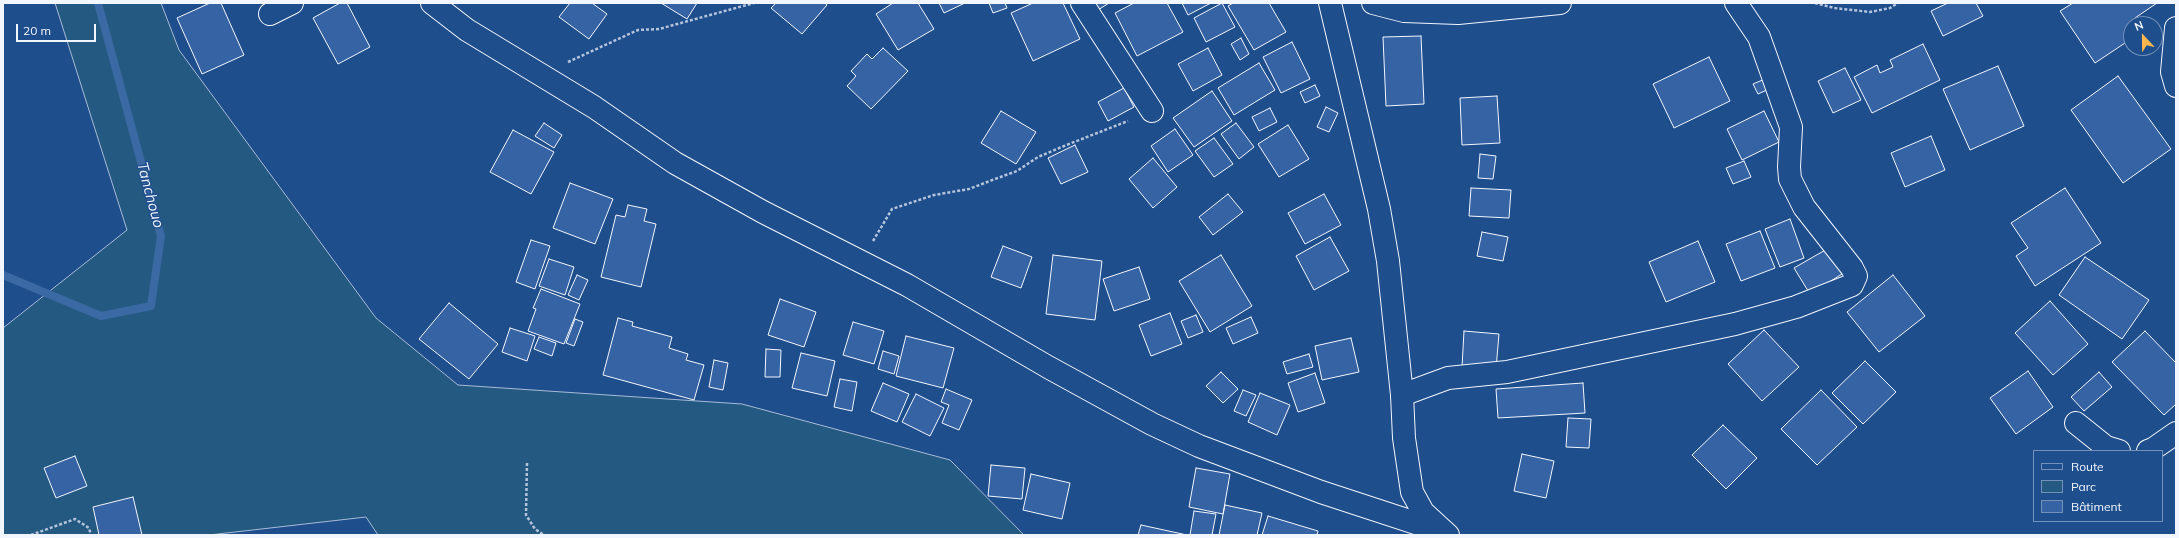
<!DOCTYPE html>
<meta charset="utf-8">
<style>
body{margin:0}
#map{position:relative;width:2179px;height:538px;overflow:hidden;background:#1f4e8c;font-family:Mulish,sans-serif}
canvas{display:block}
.frame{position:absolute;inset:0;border:4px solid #f2f6ff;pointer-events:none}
.legend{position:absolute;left:2033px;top:450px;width:130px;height:72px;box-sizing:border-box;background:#1f4e8c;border:1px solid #7391ba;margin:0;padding:5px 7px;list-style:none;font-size:12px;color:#f2f6ff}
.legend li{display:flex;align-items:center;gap:8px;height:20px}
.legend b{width:20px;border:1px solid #7391ba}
.north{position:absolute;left:2123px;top:16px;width:40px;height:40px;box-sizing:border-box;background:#1f4e8c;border:1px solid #7391ba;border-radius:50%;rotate:338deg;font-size:11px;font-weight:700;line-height:16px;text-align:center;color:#f2f6ff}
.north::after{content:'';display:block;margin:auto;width:14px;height:18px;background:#ffb74d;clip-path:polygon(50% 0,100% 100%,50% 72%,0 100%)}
.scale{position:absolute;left:16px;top:24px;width:80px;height:18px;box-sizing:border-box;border:2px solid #f2f6ff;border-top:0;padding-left:5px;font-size:12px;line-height:14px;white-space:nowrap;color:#f2f6ff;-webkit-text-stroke:3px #1f4e8c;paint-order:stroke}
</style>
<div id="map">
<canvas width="2179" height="538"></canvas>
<div class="frame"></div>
<ul class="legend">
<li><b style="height:5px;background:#1f4e8c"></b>Route</li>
<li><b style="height:11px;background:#245a82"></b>Parc</li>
<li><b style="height:11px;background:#3563a3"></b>Bâtiment</li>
</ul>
<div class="north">N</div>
<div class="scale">20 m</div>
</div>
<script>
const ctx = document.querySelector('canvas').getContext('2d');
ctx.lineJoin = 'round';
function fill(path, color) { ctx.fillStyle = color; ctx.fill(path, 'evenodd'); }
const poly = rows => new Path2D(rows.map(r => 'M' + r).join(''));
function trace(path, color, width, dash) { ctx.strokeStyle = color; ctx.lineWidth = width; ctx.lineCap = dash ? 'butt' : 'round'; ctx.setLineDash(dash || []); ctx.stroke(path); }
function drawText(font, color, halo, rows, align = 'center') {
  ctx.font = font + ' Mulish,sans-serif'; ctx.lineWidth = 3; ctx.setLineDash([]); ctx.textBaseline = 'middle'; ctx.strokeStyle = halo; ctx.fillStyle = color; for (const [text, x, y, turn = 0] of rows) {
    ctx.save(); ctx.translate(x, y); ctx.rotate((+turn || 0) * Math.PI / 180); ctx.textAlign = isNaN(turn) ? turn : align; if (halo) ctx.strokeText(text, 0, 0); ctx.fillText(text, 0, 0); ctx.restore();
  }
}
const green = poly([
 [55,3,161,3,179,50,376,318,458,385,742,404,950,460,1024,535,378,535,366,517,209,535,3,535,3,328,127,230,55,3]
]);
const stream = poly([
 [3,275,101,316,151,306,161,236,98,3]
]);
const building = poly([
 [210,3,221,3,244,55,202,74,177,18,210,3],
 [340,3,347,3,370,47,338,64,313,18,340,3],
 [570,3,592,3,607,14,589,39,559,17,570,3],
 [661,3,697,3,687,19,661,3],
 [776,3,825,3,827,5,802,34,771,8,776,3],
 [893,3,918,3,934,29,898,50,876,14,893,3],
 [939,3,965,3,944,13,939,3],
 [989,3,1005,3,1007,8,993,13,989,3],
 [1033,3,1063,3,1080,39,1033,61,1011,13,1033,3],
 [1093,3,1109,3,1098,10,1093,3],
 [1134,3,1167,3,1183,32,1137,56,1115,13,1134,3],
 [1182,3,1211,3,1188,15,1182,3],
 [1222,3,1235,27,1206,42,1194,18,1222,3],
 [1233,3,1269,3,1286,32,1254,50,1228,6,1233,3],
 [1948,3,1976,3,1983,16,1943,36,1931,11,1948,3],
 [2073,3,2157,3,2135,18,2139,24,2131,24,2131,39,2095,63,2060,11,2073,3],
 [1421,36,1424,104,1386,106,1383,37,1421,36],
 [1241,38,1249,54,1240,60,1231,44,1241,38],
 [1292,42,1310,79,1281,93,1263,57,1292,42],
 [1923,44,1940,80,1872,113,1854,77,1877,65,1880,73,1893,67,1890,60,1923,44],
 [883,48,908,71,871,109,847,86,856,76,851,71,867,54,872,59,883,48],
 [1208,48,1222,75,1193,91,1178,64,1208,48],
 [1709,57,1730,101,1674,128,1653,84,1709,57],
 [1259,63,1275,90,1234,115,1218,88,1259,63],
 [1998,66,2024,126,1970,150,1943,89,1998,66],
 [1845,68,1861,100,1833,113,1818,81,1845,68],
 [2118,76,2171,149,2123,183,2071,110,2118,76],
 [1765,79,1769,89,1758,94,1753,84,1765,79],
 [1315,85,1320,96,1305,103,1300,92,1315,85],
 [1124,88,1134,107,1108,121,1098,102,1124,88],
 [1212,91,1232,121,1194,147,1173,118,1212,91],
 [1497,96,1500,143,1462,145,1460,98,1497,96],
 [1326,107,1338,113,1329,132,1317,127,1326,107],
 [1270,108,1277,122,1259,131,1252,117,1270,108],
 [1001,111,1036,132,1016,164,981,143,1001,111],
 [1764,111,1779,142,1742,160,1727,129,1764,111],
 [544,123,562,135,554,148,535,136,544,123],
 [1236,123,1254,147,1239,159,1221,134,1236,123],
 [1288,125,1309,159,1279,177,1258,144,1288,125],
 [1175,129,1193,155,1168,172,1151,146,1175,129],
 [513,130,554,152,531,194,490,172,513,130],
 [1931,136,1945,170,1905,187,1891,153,1931,136],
 [1214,138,1233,164,1214,177,1195,151,1214,138],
 [1075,145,1088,172,1061,184,1048,158,1075,145],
 [1480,154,1496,156,1493,179,1478,178,1480,154],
 [1153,158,1177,187,1153,208,1129,179,1153,158],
 [1744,161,1751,177,1733,184,1726,168,1744,161],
 [570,183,613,199,595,244,553,228,570,183],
 [1471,188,1511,190,1509,218,1469,216,1471,188],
 [2065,188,2101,243,2035,286,2016,256,2028,248,2011,223,2065,188],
 [1228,194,1243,212,1213,235,1199,217,1228,194],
 [1324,194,1341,225,1305,244,1288,213,1324,194],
 [628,205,647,209,644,221,656,224,641,287,601,277,616,215,625,217,628,205],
 [1790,219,1804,258,1780,267,1765,229,1790,219],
 [1760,231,1775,268,1741,281,1726,244,1760,231],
 [1482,232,1508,237,1503,261,1477,256,1482,232],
 [1330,237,1349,271,1314,290,1296,256,1330,237],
 [531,240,550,246,535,289,516,282,531,240],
 [1698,241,1715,282,1666,302,1649,262,1698,241],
 [1003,246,1032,257,1021,288,991,277,1003,246],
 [1827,249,1842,274,1810,294,1794,268,1827,249],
 [1053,255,1102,261,1095,320,1046,314,1053,255],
 [1221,255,1252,306,1210,332,1179,281,1221,255],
 [2085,257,2149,300,2122,339,2059,295,2085,257],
 [549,259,574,267,565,295,539,286,549,259],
 [1139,267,1150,299,1114,311,1103,279,1139,267],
 [577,275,588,280,579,300,568,295,577,275],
 [1893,275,1925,316,1879,352,1847,312,1893,275],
 [541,289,580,304,564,344,528,331,536,309,533,308,541,289],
 [780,299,816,312,804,347,768,335,780,299],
 [2050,301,2088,344,2053,375,2015,333,2050,301],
 [449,303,498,344,469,379,419,339,449,303],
 [1170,313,1182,344,1151,356,1139,325,1170,313],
 [1196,315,1203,332,1188,338,1181,321,1196,315],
 [1251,317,1258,333,1233,344,1226,328,1251,317],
 [618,318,633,322,632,326,672,337,669,348,688,354,686,360,704,365,694,400,603,375,618,318],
 [575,319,583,322,574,346,566,343,575,319],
 [853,322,884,331,874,364,843,355,853,322],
 [510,328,535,336,527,361,502,352,510,328],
 [1764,330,1799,367,1762,401,1728,364,1764,330],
 [1464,331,1499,334,1496,369,1462,367,1464,331],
 [2145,331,2176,363,2176,404,2164,415,2112,362,2145,331],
 [906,336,954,348,943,388,896,376,906,336],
 [539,337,556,343,552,356,534,349,539,337],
 [1351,338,1359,372,1322,380,1315,346,1351,338],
 [766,349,781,350,780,377,765,377,766,349],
 [883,351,899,356,894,374,878,369,883,351],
 [801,353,835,361,827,396,792,388,801,353],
 [1309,354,1313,367,1287,374,1283,362,1309,354],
 [714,360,728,363,723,390,709,387,714,360],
 [1865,361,1896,392,1863,424,1832,393,1865,361],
 [2028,371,2053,407,2016,434,1990,398,2028,371],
 [1221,372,1238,389,1223,403,1206,386,1221,372],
 [2099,372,2112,387,2084,411,2071,397,2099,372],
 [1315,373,1325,403,1298,412,1288,383,1315,373],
 [840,379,857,382,852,411,834,407,840,379],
 [883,383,909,394,897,422,871,411,883,383],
 [1583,383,1585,413,1498,418,1496,389,1583,383],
 [946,389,972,400,959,430,942,423,949,405,941,402,946,389],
 [1243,390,1256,395,1246,416,1234,411,1243,390],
 [1821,390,1857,427,1817,465,1781,429,1821,390],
 [1260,393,1290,405,1277,435,1248,422,1260,393],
 [916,394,944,408,930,436,902,422,916,394],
 [1568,418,1591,419,1589,448,1566,447,1568,418],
 [1723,425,1757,458,1726,489,1692,455,1723,425],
 [1522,454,1554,461,1546,498,1514,491,1522,454],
 [75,456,87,486,56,498,44,468,75,456],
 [991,465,1025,468,1022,499,988,496,991,465],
 [1196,468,1230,474,1223,514,1189,507,1196,468],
 [1031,474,1070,483,1062,519,1023,510,1031,474],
 [133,497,142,535,99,535,93,507,133,497],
 [1225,505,1262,513,1257,535,1219,535,1225,505],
 [1194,511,1216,514,1212,535,1190,535,1194,511],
 [1268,516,1318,531,1317,535,1262,535,1268,516],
 [1141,525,1187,535,1138,535,1141,525]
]);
const path = poly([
 [1815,3,1834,8,1870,12,1890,8,1898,3],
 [568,62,638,30,659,29,754,3],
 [873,241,892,209,934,195,969,189,995,179,1017,171,1038,157,1069,144,1128,121],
 [527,463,526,515,535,529,544,535],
 [31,535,75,519,89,528,91,535]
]);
const minor = poly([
 [432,3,467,30,594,107,675,163,763,212,907,285,1048,367,1152,424,1199,446,1321,492,1443,532],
 [1082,3,1152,111],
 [1373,3,1404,11,1458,13,1560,3],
 [270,14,292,3],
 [2176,28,2172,72,2176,86],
 [1402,395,1448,378,1507,372,1735,324,1796,307,1852,285,1856,276,1852,268,1804,207,1790,179,1789,167,1791,127,1759,37,1736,3],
 [2076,423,2106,447,2119,451],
 [2148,451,2153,449,2176,433]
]);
const major = poly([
 [1330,3,1379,209,1388,261,1402,395,1404,438,1412,492,1423,512,1448,535]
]);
const waterNames = [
 ["Tanchouo",150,195,75]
];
fill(green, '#245a82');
trace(green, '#a8bbd7', 1);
trace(stream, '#3b69a3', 8);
fill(building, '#3563a3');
trace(building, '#f2f6ff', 1);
trace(minor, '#f2f6ff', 24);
trace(major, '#f2f6ff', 24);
trace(path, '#b3c4dc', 2.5, [3, 2]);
trace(minor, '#1f4e8c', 22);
trace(major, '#1f4e8c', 22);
drawText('italic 15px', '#f2f6ff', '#1f4e8c', waterNames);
</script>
